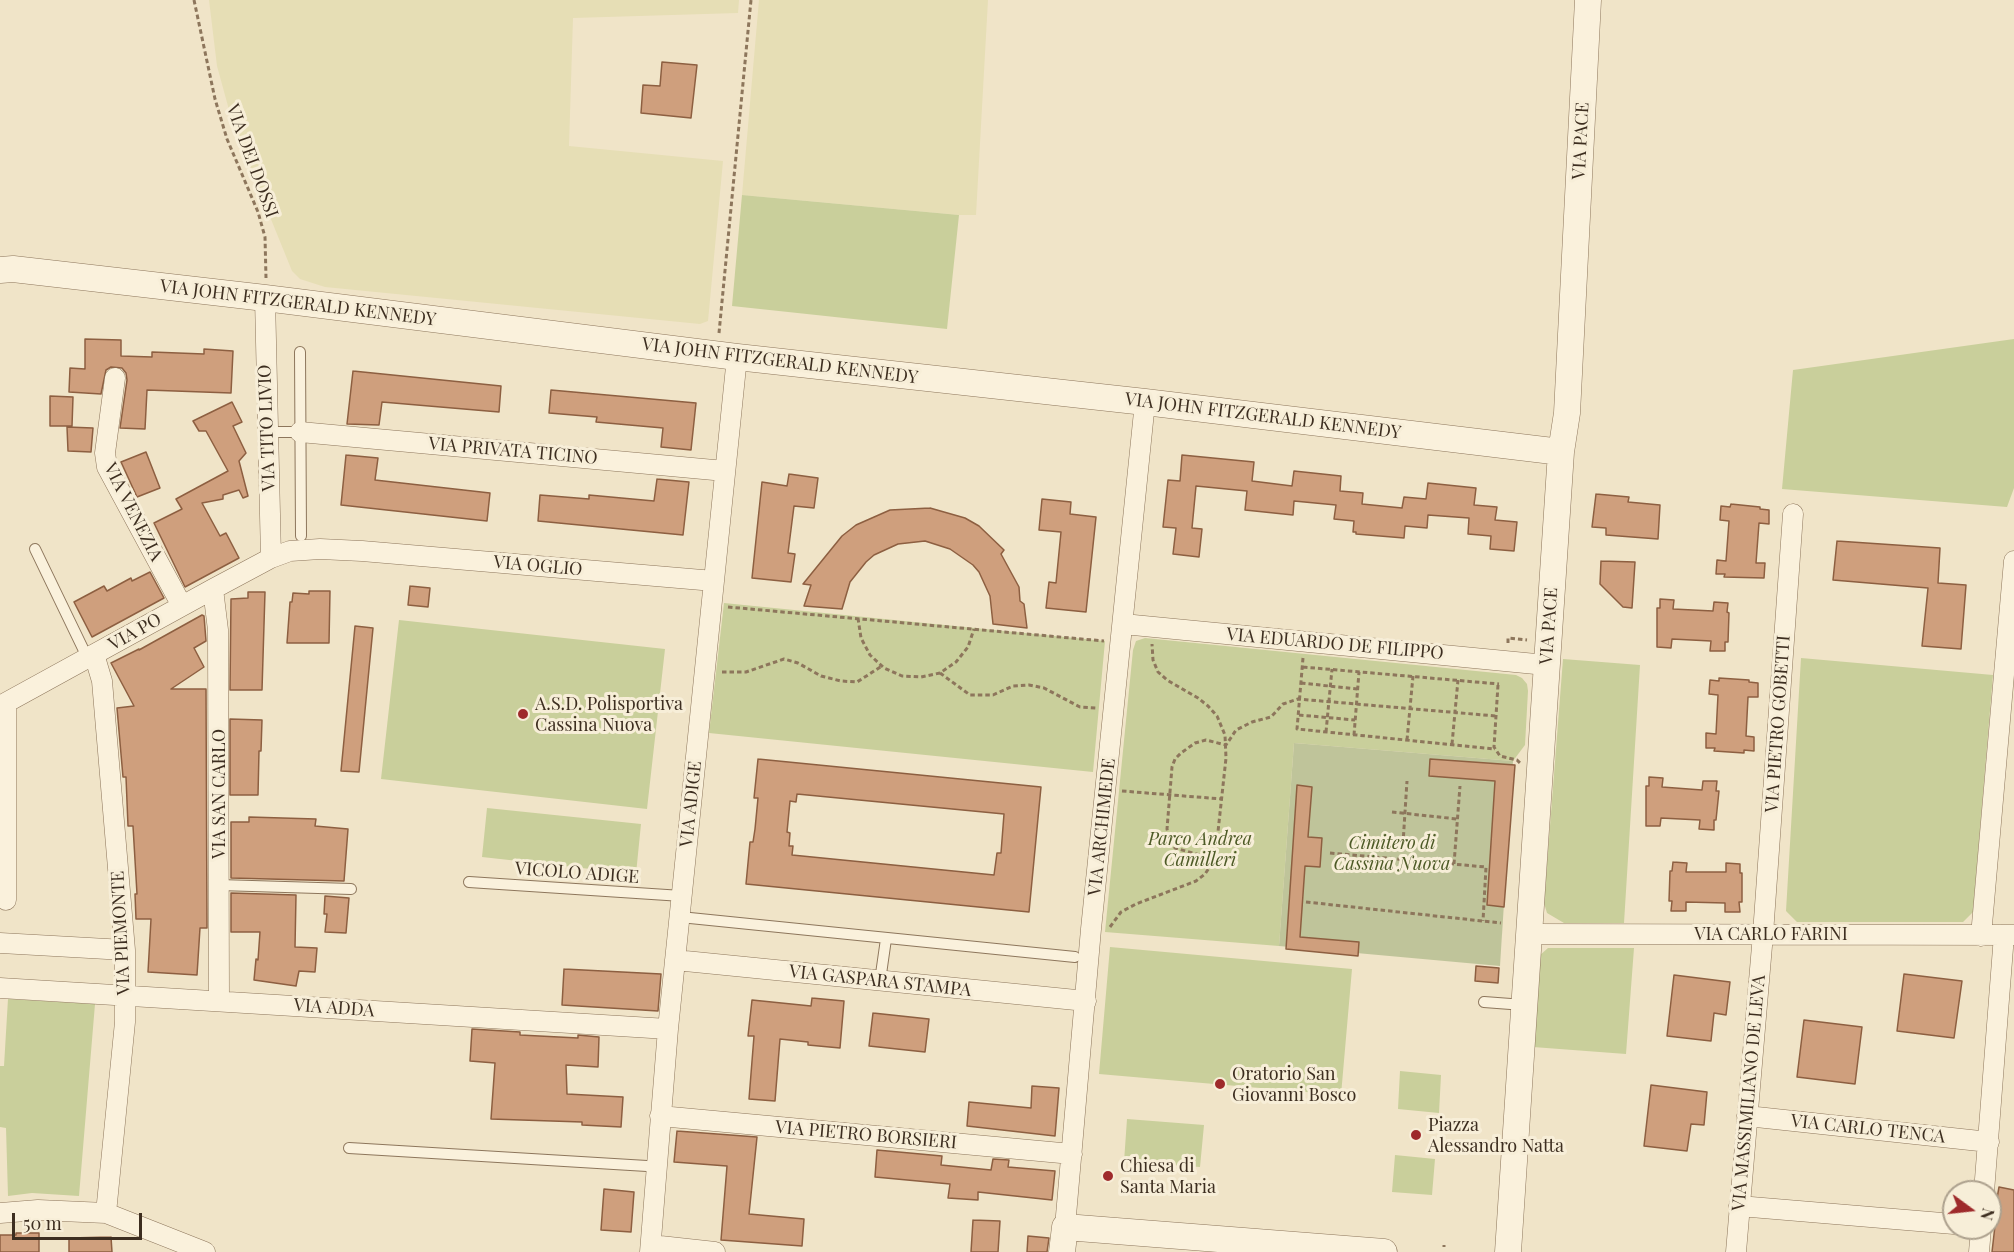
<!DOCTYPE html>
<style>
body{margin:0}
#map{position:relative;width:2014px;height:1252px;overflow:hidden;background:#f0e4c8;font-family:"Playfair Display",serif}
canvas{display:block}
.north{position:absolute;left:1942px;top:1180px;width:60px;height:60px;box-sizing:border-box;background:#f7eed8;border:2px solid #ada18e;border-radius:50%;rotate:105deg;font-size:16px;font-weight:700;line-height:24px;text-align:center;color:#3d2e20}
.north::after{content:'';display:block;margin:auto;width:21px;height:27px;background:#9e2a2b;clip-path:polygon(50% 0,100% 100%,50% 72%,0 100%)}
.scale{position:absolute;left:12px;top:1213px;width:130px;height:27px;box-sizing:border-box;border:3px solid #3d2e20;border-top:0;padding-left:8px;font-size:18px;line-height:21px;white-space:nowrap;color:#3d2e20;-webkit-text-stroke:4px #f7eed8;paint-order:stroke}
</style>
<div id="map">
<canvas width="2014" height="1252"></canvas>
<div class="north">N</div>
<div class="scale">50 m</div>
</div>
<script>
const ctx = document.querySelector('canvas').getContext('2d');
ctx.lineJoin = 'round';
function fill(path, color) { ctx.fillStyle = color; ctx.fill(path, 'evenodd'); }
const poly = rows => new Path2D(rows.map(r => 'M' + r).join(''));
function trace(path, color, width, dash) { ctx.strokeStyle = color; ctx.lineWidth = width; ctx.lineCap = dash ? 'butt' : 'round'; ctx.setLineDash(dash || []); ctx.stroke(path); }
function drawText(font, color, halo, rows, align = 'center') {
  ctx.font = font + ' "Playfair Display",serif'; ctx.lineWidth = 6; ctx.setLineDash([]); ctx.textBaseline = 'middle'; ctx.strokeStyle = halo; ctx.fillStyle = color; for (const [text, x, y, turn = 0] of rows) {
    ctx.save(); ctx.translate(x, y); ctx.rotate((+turn || 0) * Math.PI / 180); ctx.textAlign = isNaN(turn) ? turn : align; if (halo) ctx.strokeText(text, 0, 0); ctx.fillText(text, 0, 0); ctx.restore();
  }
}
const farmland = poly([
 [209,0,739,0,738,13,573,18,569,146,723,161,708,321,700,324,325,287,300,279,292,271,234,128,217,66],
 [759,0,988,0,976,215,959,215,742,195]
]);
const green = poly([
 [742,195,959,215,947,329,732,306],
 [2014,339,2014,488,2007,507,1782,489,1793,370],
 [724,603,1105,641,1093,772,709,733],
 [399,620,665,649,647,809,381,779],
 [1145,638,1516,675,1522,678,1527,684,1528,691,1525,745,1513,761,1294,743,1279,946,1105,932,1133,650,1136,641],
 [1801,658,1993,675,1973,912,1963,922,1797,922,1786,911],
 [1563,659,1640,665,1624,923,1564,923,1547,913,1544,903],
 [487,808,641,824,636,874,482,857],
 [1110,947,1352,969,1341,1095,1099,1074],
 [1548,948,1634,948,1626,1054,1533,1047,1539,956],
 [8,999,95,1004,79,1196,32,1193,8,1196,6,1128,0,1127,0,1066,4,1066],
 [1400,1071,1441,1075,1439,1113,1398,1109],
 [1127,1119,1204,1125,1200,1167,1124,1162],
 [1395,1155,1435,1159,1432,1195,1392,1192]
]);
const cemetery = poly([
 [1294,743,1513,761,1500,966,1279,946]
]);
const building = poly([
 [662,62,697,65,691,118,641,113,643,85,660,86,662,62],
 [85,339,121,340,121,356,152,357,152,352,204,354,204,349,233,351,231,393,147,390,145,429,120,428,127,380,126,373,122,368,111,367,106,370,101,394,69,392,70,368,85,369,85,339],
 [353,371,501,386,499,412,382,402,379,425,347,424,353,371],
 [551,390,696,403,691,450,661,447,663,428,596,422,597,417,549,413,551,390],
 [50,396,73,397,72,426,50,426,50,396],
 [232,402,242,422,233,426,246,453,239,461,248,496,243,498,239,490,223,495,223,499,202,503,220,536,226,533,239,558,185,587,154,523,182,509,176,499,228,471,206,431,199,431,193,421,232,402],
 [67,427,93,428,91,452,68,451,67,427],
 [146,452,160,488,137,497,121,462,146,452],
 [346,455,378,458,375,480,490,493,487,521,341,505,346,455],
 [1182,455,1254,462,1252,481,1292,486,1294,471,1341,476,1340,491,1363,493,1362,504,1402,508,1404,497,1426,499,1428,483,1476,488,1474,505,1497,507,1495,520,1517,522,1514,551,1490,549,1491,536,1468,534,1469,518,1428,515,1427,528,1405,526,1404,538,1356,534,1356,532,1353,532,1354,521,1334,519,1336,505,1294,501,1293,515,1245,510,1247,491,1196,486,1192,528,1202,529,1199,557,1173,554,1176,528,1163,527,1168,480,1180,481,1182,455],
 [789,474,818,478,814,508,794,506,788,553,795,554,791,582,752,578,762,482,787,486,789,474],
 [657,479,689,482,683,535,538,521,540,495,589,499,589,495,654,501,657,479],
 [1596,494,1629,497,1628,502,1660,505,1658,539,1606,535,1606,528,1592,527,1596,494],
 [1042,499,1071,502,1070,514,1096,517,1086,612,1046,608,1049,582,1056,583,1061,532,1039,530,1042,499],
 [1731,504,1760,507,1760,509,1769,510,1769,524,1759,523,1756,563,1765,563,1764,578,1724,577,1725,574,1716,574,1717,560,1726,561,1729,521,1720,520,1721,506,1730,507,1731,504],
 [930,508,965,518,979,526,1004,550,1001,554,1019,587,1020,601,1024,604,1027,628,993,624,990,596,979,572,973,565,950,549,925,541,898,544,874,555,866,562,850,582,842,609,804,606,811,585,803,584,842,536,856,525,890,510,930,508],
 [1837,541,1940,548,1938,583,1966,585,1961,649,1922,646,1928,588,1833,580,1837,541],
 [1601,561,1635,562,1632,608,1623,607,1600,584,1601,561],
 [150,572,164,598,92,637,74,602,104,586,107,591,131,578,132,581,150,572],
 [410,586,430,588,428,607,408,605,410,586],
 [309,591,330,591,329,643,287,643,290,602,292,602,293,593,309,594,309,591],
 [248,592,265,592,262,690,230,690,231,599,248,598,248,592],
 [1660,599,1674,600,1673,609,1713,611,1714,602,1728,603,1727,612,1729,613,1728,642,1725,642,1725,651,1710,651,1711,641,1672,639,1671,648,1657,647,1657,608,1660,608,1660,599],
 [202,615,204,616,206,641,194,648,204,667,171,689,206,689,207,928,200,928,197,975,148,972,151,919,136,919,135,894,137,894,133,826,128,826,126,777,123,777,117,708,134,706,111,663,139,649,139,650,202,615],
 [355,626,373,628,359,772,341,771,355,626],
 [1719,678,1749,680,1749,682,1758,683,1758,697,1748,697,1746,736,1754,737,1754,751,1744,750,1744,753,1714,751,1715,748,1706,748,1706,733,1716,734,1718,695,1709,694,1710,680,1719,681,1719,678],
 [230,719,262,720,261,751,259,751,258,795,230,795,230,719],
 [758,759,1041,787,1029,912,746,884,750,842,753,842,755,829,758,798,754,798,758,759],
 [797,794,1004,814,1001,853,997,853,994,875,792,855,793,846,789,846,790,833,787,832,790,801,796,802,797,794],
 [1430,759,1515,765,1504,907,1487,905,1495,781,1429,776,1430,759],
 [1649,777,1663,778,1662,787,1702,790,1703,781,1717,781,1716,791,1719,791,1716,820,1714,820,1714,830,1699,829,1700,820,1661,818,1660,826,1646,826,1646,786,1649,786,1649,777],
 [1297,785,1312,787,1308,837,1322,838,1320,867,1305,866,1300,937,1359,942,1358,956,1286,949,1297,785],
 [249,817,316,819,315,826,348,829,344,881,231,878,231,822,249,822,249,817],
 [1673,862,1687,863,1686,872,1726,872,1726,863,1740,864,1740,873,1742,873,1742,902,1739,902,1740,912,1725,912,1725,903,1686,902,1686,911,1671,911,1672,901,1669,901,1670,871,1672,871,1673,862],
 [231,893,296,895,295,947,317,948,315,972,299,971,296,986,254,980,256,959,258,960,260,932,231,932,231,893],
 [325,896,349,898,346,933,325,932,327,914,324,914,325,896],
 [1476,966,1499,968,1498,983,1475,981,1476,966],
 [564,969,661,974,658,1011,562,1005,564,969],
 [1904,974,1962,981,1954,1038,1897,1031,1904,974],
 [1674,975,1730,982,1726,1015,1714,1013,1711,1041,1667,1036,1674,975],
 [812,998,844,1001,840,1048,808,1045,808,1042,780,1039,775,1101,749,1099,754,1036,748,1036,752,1000,811,1006,812,998],
 [873,1013,929,1019,925,1052,869,1046,873,1013],
 [1804,1020,1862,1027,1855,1084,1797,1077,1804,1020],
 [472,1029,520,1032,520,1035,578,1038,578,1035,599,1037,598,1067,566,1065,567,1094,623,1097,621,1127,582,1125,582,1122,491,1119,495,1063,470,1061,472,1029],
 [1651,1085,1707,1092,1704,1125,1691,1124,1687,1151,1644,1146,1651,1085],
 [1032,1086,1059,1088,1055,1136,967,1126,969,1102,1031,1108,1032,1086],
 [677,1131,757,1137,749,1214,804,1219,802,1246,721,1240,727,1166,674,1162,677,1131],
 [877,1150,942,1156,941,1165,991,1170,993,1159,1009,1160,1008,1167,1055,1171,1052,1200,978,1192,978,1200,948,1198,950,1184,875,1177,877,1150],
 [1999,1187,2014,1190,2014,1252,1992,1252,1996,1217,1994,1216,1999,1187],
 [604,1189,634,1192,631,1232,601,1230,604,1189],
 [973,1220,1000,1221,998,1252,971,1252,973,1220],
 [16,1233,39,1233,39,1252,0,1252,0,1235,16,1235,16,1233],
 [1028,1236,1049,1238,1047,1252,1027,1252,1028,1236],
 [111,1237,112,1252,69,1252,69,1238,111,1237]
]);
const path = poly([
 [194,0,215,99,227,139,258,212,265,237,266,278],
 [719,333,751,0],
 [728,607,1104,641],
 [858,618,861,638,870,655,884,668,902,676,921,677,940,673,956,662,968,647,974,629],
 [1508,643,1508,638,1527,640],
 [1303,658,1297,729,1495,749],
 [1303,667,1499,684],
 [722,672,746,672,784,659,798,663,821,676,841,681,857,682,882,666],
 [940,673,970,695,993,695,1013,686,1029,685,1044,688,1080,707,1097,708],
 [1301,683,1357,689],
 [1498,685,1494,747,1500,756,1517,760,1520,763],
 [1299,715,1355,720],
 [1326,732,1332,669],
 [1354,735,1359,672],
 [1407,740,1413,676],
 [1452,744,1458,680],
 [1122,791,1222,799],
 [1392,812,1457,819],
 [1330,853,1486,867,1483,921],
 [1214,859,1175,848,1170,841,1167,829,1172,767,1175,759,1181,753,1195,743,1206,740,1226,745,1236,730,1252,722,1271,717,1283,704,1298,699,1496,716],
 [1402,859,1407,781],
 [1454,864,1460,786],
 [1306,902,1501,923],
 [1110,927,1121,912,1136,904,1196,881,1205,874,1213,862,1216,850,1226,758,1225,735,1217,716,1208,706,1198,698,1167,680,1158,672,1153,660,1152,644],
 [1444,1247,1444,1245]
]);
const service = poly([
 [300,352,301,536],
 [267,432,300,432],
 [35,549,88,659],
 [469,882,682,896],
 [219,885,351,889],
 [690,918,1075,957],
 [880,981,886,939],
 [1484,1002,1524,1005],
 [349,1148,647,1166]
]);
const minor = poly([
 [265,298,271,558],
 [115,378,105,453,107,467,182,606],
 [300,432,725,471],
 [213,589,218,630,219,1001],
 [1123,624,1546,665],
 [94,654,102,681,125,950,125,1022,106,1213],
 [0,706,213,589,271,558,290,551,320,549,362,551,714,581],
 [6,900,6,703],
 [1528,934,2014,935],
 [1981,936,2014,561],
 [0,943,125,950],
 [675,960,1086,1001],
 [0,988,668,1029],
 [660,1116,1072,1154],
 [1747,1116,1989,1142],
 [1984,1192,2004,935],
 [1739,1206,1954,1224],
 [0,1213,38,1210,106,1213,205,1252],
 [1065,1227,1091,929,1145,402],
 [651,1245,715,1252],
 [650,1252,668,1029,737,357],
 [1736,1252,1763,934,1793,514],
 [1979,1252,1981,1228]
]);
const tertiary = poly([
 [0,270,13,269,265,298,737,357,1145,402,1561,452],
 [1062,1252,1065,1227,1384,1252],
 [1508,1252,1561,452,1567,413,1588,0]
]);
const markers = [
 [523,714,6,"#9e2a2b"],
 [1220,1084,6,"#9e2a2b"],
 [1416,1135,6,"#9e2a2b"],
 [1108,1176,6,"#9e2a2b"]
];
const streetNames = [
 ["VIA PACE",1581,141,-87],
 ["VIA DEI DOSSI",252,161,70],
 ["VIA JOHN FITZGERALD KENNEDY",298,303,7],
 ["VIA JOHN FITZGERALD KENNEDY",780,361,7],
 ["VIA JOHN FITZGERALD KENNEDY",1263,416,7],
 ["VIA TITO LIVIO",267,428,-92],
 ["VIA PRIVATA TICINO",513,451,5],
 ["VIA VENEZIA",133,512,63],
 ["VIA OGLIO",538,566,5],
 ["VIA PACE",1549,626,-86],
 ["VIA PO",135,632,-29],
 ["VIA EDUARDO DE FILIPPO",1335,644,5],
 ["VIA PIETRO GOBETTI",1778,724,-86],
 ["VIA SAN CARLO",219,794,-90],
 ["VIA ADIGE",691,804,-84],
 ["VIA ARCHIMEDE",1102,827,-84],
 ["VICOLO ADIGE",577,873,4],
 ["VIA PIEMONTE",121,933,-93],
 ["VIA CARLO FARINI",1771,934],
 ["VIA GASPARA STAMPA",880,981,6],
 ["VIA ADDA",334,1008,4],
 ["VIA MASSIMILIANO DE LEVA",1749,1093,-85],
 ["VIA CARLO TENCA",1868,1129,6],
 ["VIA PIETRO BORSIERI",866,1135,5]
];
const poiNames = [
 ["A.S.D. Polisportiva",535,704],
 ["Cassina Nuova",535,725],
 ["Oratorio San",1232,1074],
 ["Giovanni Bosco",1232,1095],
 ["Piazza",1428,1125],
 ["Alessandro Natta",1428,1146],
 ["Chiesa di",1120,1166],
 ["Santa Maria",1120,1187]
];
const parkNames = [
 ["Parco Andrea",1200,839],
 ["Camilleri",1200,860],
 ["Cimitero di",1392,843],
 ["Cassina Nuova",1392,864]
];
fill(farmland, '#e6deb5');
fill(green, '#c9cf9b');
fill(cemetery, '#bfc49a');
fill(building, '#cf9f7d');
trace(building, '#8d5f41', 1.5);
trace(service, '#8d765c', 12);
trace(minor, '#8d765c', 21);
trace(tertiary, '#8d765c', 27);
trace(path, '#8d765c', 3, [4.5, 3]);
trace(service, '#faf1dc', 10);
trace(minor, '#faf1dc', 20);
trace(tertiary, '#faf1dc', 26);
for (const [x, y, r, color] of markers) { const dot = new Path2D(); dot.arc(x, y, r, 0, 2 * Math.PI); ctx.fillStyle = color; ctx.fill(dot); trace(dot, '#f7eed8', 2); }
drawText('18px', '#3d2e20', '#f7eed8', streetNames);
drawText('18px', '#3d2e20', '#f7eed8', poiNames, 'left');
drawText('italic 18px', '#4d5a26', '#f7eed8', parkNames);
</script>
